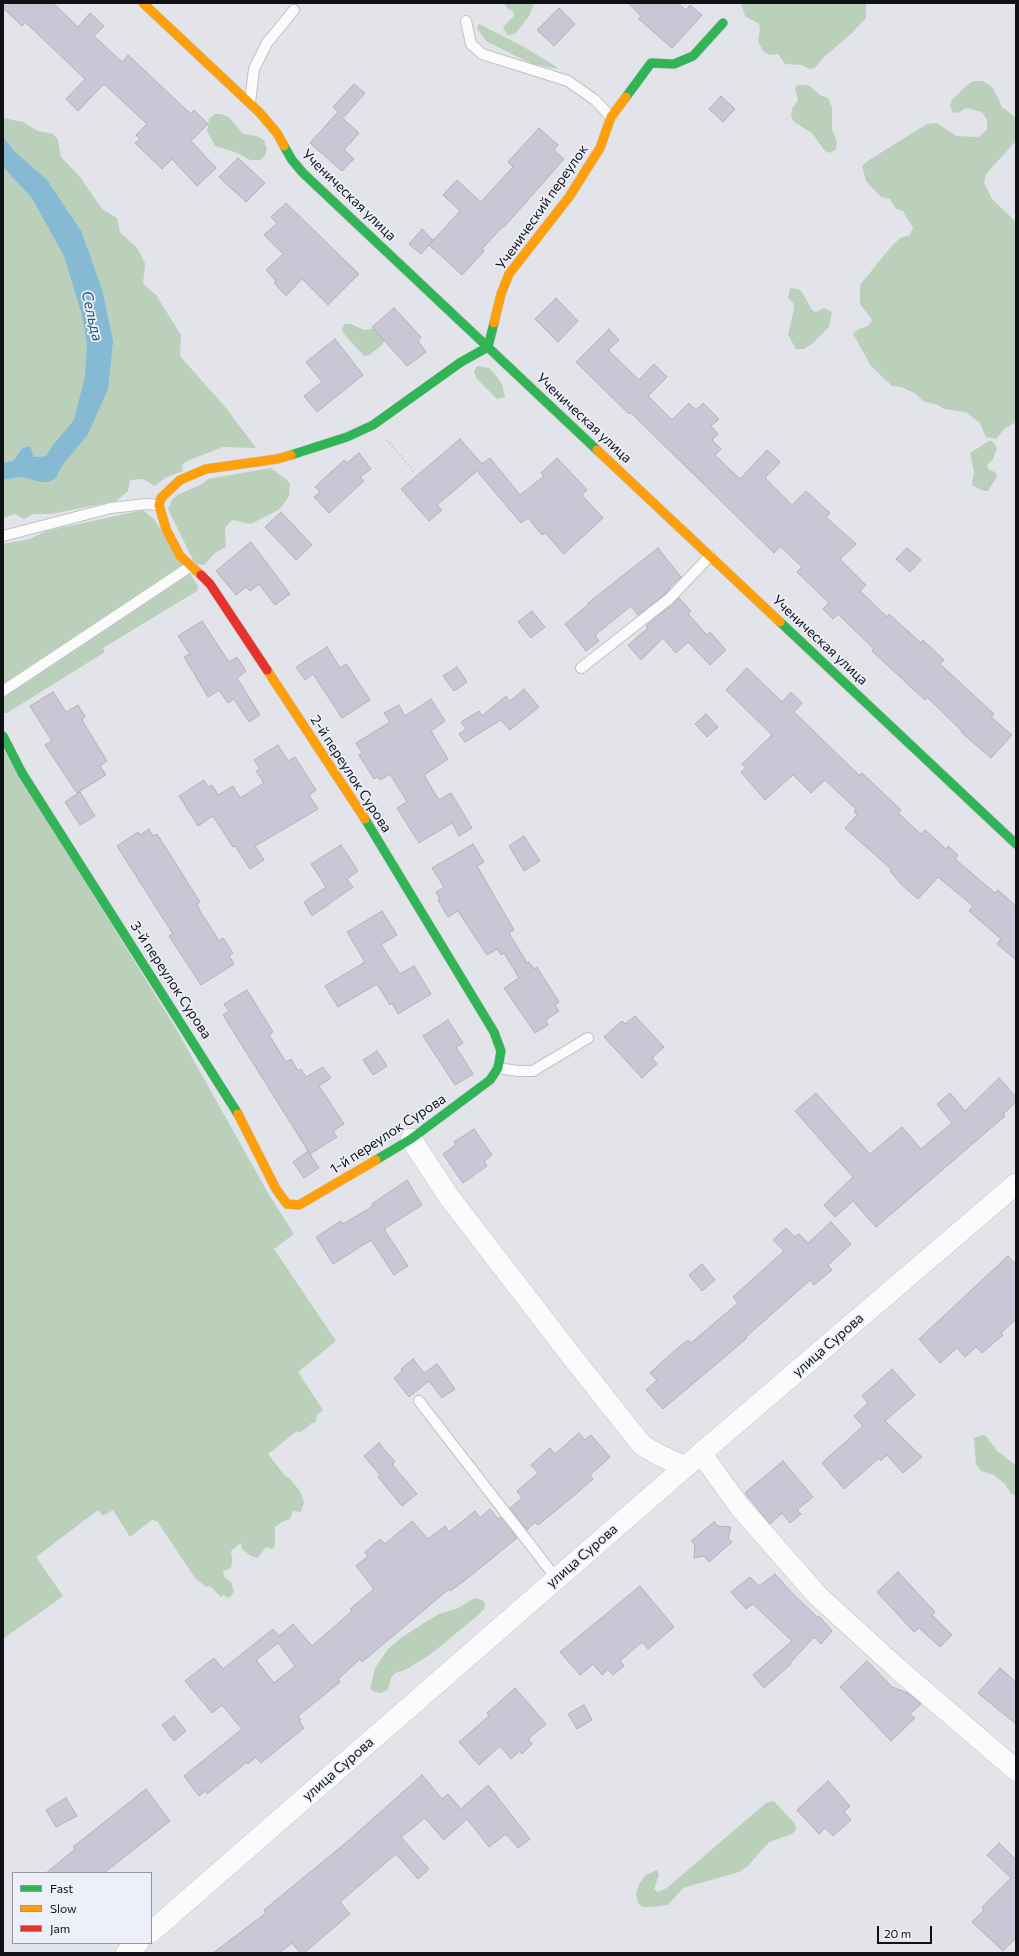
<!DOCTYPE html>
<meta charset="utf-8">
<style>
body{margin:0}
#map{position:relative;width:1019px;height:1956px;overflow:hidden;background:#e2e4e9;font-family:Commissioner,sans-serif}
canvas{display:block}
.frame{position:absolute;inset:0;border:4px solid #101114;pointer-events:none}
.legend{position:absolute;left:12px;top:1872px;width:140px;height:72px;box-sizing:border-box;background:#edf0fa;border:1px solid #95979e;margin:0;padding:5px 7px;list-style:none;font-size:12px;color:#101114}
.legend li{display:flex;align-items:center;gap:8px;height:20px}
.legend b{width:20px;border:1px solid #95979e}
.scale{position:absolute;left:877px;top:1926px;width:55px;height:18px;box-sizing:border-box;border:2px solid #101114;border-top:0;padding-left:5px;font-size:12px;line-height:14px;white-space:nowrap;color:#101114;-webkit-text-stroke:3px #edf0fa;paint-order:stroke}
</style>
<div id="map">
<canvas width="1019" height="1956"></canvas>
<div class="frame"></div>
<ul class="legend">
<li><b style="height:5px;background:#30b455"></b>Fast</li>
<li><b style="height:5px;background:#ff9f0a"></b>Slow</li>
<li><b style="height:5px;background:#e5322d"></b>Jam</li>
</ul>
<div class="scale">20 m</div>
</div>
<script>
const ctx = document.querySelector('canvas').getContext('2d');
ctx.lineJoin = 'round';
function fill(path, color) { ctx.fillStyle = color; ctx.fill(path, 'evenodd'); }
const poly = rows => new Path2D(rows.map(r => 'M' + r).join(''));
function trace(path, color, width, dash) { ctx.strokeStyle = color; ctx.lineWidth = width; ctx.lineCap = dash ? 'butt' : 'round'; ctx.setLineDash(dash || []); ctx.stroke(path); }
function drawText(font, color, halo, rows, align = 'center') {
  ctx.font = font + ' Commissioner,sans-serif'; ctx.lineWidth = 3.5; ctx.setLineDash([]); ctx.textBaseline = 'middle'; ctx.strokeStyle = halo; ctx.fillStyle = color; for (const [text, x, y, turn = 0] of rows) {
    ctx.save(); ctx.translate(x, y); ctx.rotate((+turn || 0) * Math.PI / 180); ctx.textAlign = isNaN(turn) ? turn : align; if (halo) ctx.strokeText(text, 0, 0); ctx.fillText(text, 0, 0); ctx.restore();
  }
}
const green = poly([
 [504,3,534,3,529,16,515,34,507,35,503,27,514,16,513,11,508,9],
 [741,3,866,3,866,18,853,32,822,59,815,68,810,69,801,65,785,64,778,54,769,55,763,51,758,41,760,29,759,24,745,16],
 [479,24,524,47,555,66,558,69,532,64,486,41,477,28],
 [973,81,983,81,993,88,1002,107,1016,118,1016,141,986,174,984,183,992,199,1016,222,1016,422,1004,429,996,439,986,437,980,423,966,412,944,409,938,405,923,401,916,394,901,387,892,386,871,366,853,334,859,329,868,326,872,320,860,304,860,285,890,248,900,238,910,235,913,228,903,211,896,209,890,199,881,197,866,181,862,166,869,160,927,124,937,123,956,136,978,137,987,130,987,120,982,112,966,108,958,113,953,112,950,106,952,100,965,87],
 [798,85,807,85,811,87,820,95,828,98,832,107,832,129,837,142,836,149,830,153,825,151,812,133,794,122,791,116,792,109,798,100,795,88],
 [215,114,221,114,229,117,243,134,257,136,264,140,267,149,265,155,261,160,250,160,238,153,215,146,207,131,209,119],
 [3,118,23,122,38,131,53,134,58,140,61,157,80,177,102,209,117,218,120,232,137,248,145,263,143,284,156,295,181,335,180,356,226,408,256,448,223,447,187,461,182,465,183,471,165,478,155,486,143,479,130,480,128,491,116,501,51,514,33,514,24,519,15,514,3,518,3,480,22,477,40,482,49,482,55,479,64,463,46,456,34,457,30,446,22,448,14,460,3,463],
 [790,288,798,289,802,292,812,310,816,312,824,308,832,312,829,327,813,343,804,349,796,349,788,335,794,309,793,302,788,298],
 [345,324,351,324,364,330,377,328,385,339,382,345,369,355,364,356,343,333,342,329],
 [477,366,489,368,494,373,502,384,505,397,497,399,477,379,474,372],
 [989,441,992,441,997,448,993,459,987,465,988,469,995,472,997,476,988,491,984,491,972,485,974,472,970,453],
 [271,468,287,480,290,484,289,496,283,505,278,510,251,524,233,520,230,522,225,528,226,547,215,553,204,565,195,564,168,509,172,500,177,495,202,484,208,479],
 [143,510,154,519,198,586,197,591,103,648,105,652,7,713,3,713,3,544,30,539,46,531],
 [3,749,175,1027,268,1193,294,1234,274,1249,336,1341,298,1372,323,1410,318,1414,315,1423,311,1423,309,1426,299,1433,297,1431,268,1454,286,1477,289,1478,300,1491,304,1502,301,1512,293,1511,290,1519,282,1522,275,1527,275,1545,272,1549,266,1547,258,1558,251,1556,242,1549,241,1543,231,1551,232,1560,231,1568,223,1571,224,1577,231,1582,234,1592,229,1598,223,1595,221,1597,210,1586,206,1587,195,1578,157,1521,152,1520,130,1537,113,1510,103,1516,98,1510,36,1557,63,1596,3,1639],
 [982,1435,986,1436,997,1451,1016,1465,1016,1495,1011,1494,1005,1484,994,1475,981,1471,979,1468,976,1464,974,1438],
 [475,1598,483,1600,485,1605,484,1609,477,1616,431,1654,405,1670,395,1673,391,1678,388,1689,381,1693,374,1692,370,1689,375,1668,388,1649,402,1637,429,1620,439,1614,458,1608],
 [774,1801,795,1824,796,1830,792,1834,769,1842,748,1866,739,1872,683,1888,668,1905,649,1907,642,1907,638,1903,636,1893,640,1883,646,1875,657,1870,659,1875,654,1889,658,1892,667,1888,766,1803]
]);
const water = poly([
 [3,137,14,151,47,180,81,231,102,289,113,341,108,389,88,434,64,463,55,479,49,482,40,482,22,477,3,480,3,463,14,460,22,448,30,446,34,457,46,456,53,445,74,420,85,376,87,344,82,315,64,256,32,198,3,167]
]);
const building = poly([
 [3,3,53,3,78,27,90,13,104,26,94,36,122,62,128,55,191,114,194,110,208,124,191,141,216,168,197,186,172,159,162,169,135,143,140,139,136,135,147,124,104,84,78,111,66,99,85,79,25,22,22,26,3,8,3,3],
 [628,3,678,3,686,10,690,5,702,15,672,48,639,19,641,16,628,3],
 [559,8,575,24,554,46,537,30,559,8],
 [354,84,365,93,344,117,333,107,354,84],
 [721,96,735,109,723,122,709,109,721,96],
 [337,113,359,133,344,150,354,159,342,171,310,143,337,113],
 [539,128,558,145,554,150,564,159,504,227,503,226,482,249,484,251,462,275,429,245,460,211,443,195,457,180,481,202,513,167,508,162,539,128],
 [238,158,265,183,246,202,219,177,238,158],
 [286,203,359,274,328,305,302,279,286,296,274,283,276,281,266,270,283,254,264,235,277,223,271,217,286,203],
 [422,229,433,240,421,254,409,244,422,229],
 [556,298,578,321,558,342,535,319,556,298],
 [394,308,421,337,418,341,426,352,407,366,372,327,394,308],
 [609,329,619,340,608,350,639,380,654,364,667,377,648,396,672,420,689,403,696,410,703,403,719,419,711,426,718,434,712,440,721,449,715,455,740,479,767,450,780,462,765,478,792,505,806,491,830,513,826,517,856,544,840,559,866,585,860,591,887,617,889,614,921,643,923,640,944,660,940,664,994,714,991,717,1012,735,991,758,961,732,962,731,927,697,925,700,872,651,874,649,838,614,833,619,823,609,829,603,797,572,802,567,780,546,774,553,630,412,629,414,576,362,609,329],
 [335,339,363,375,317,412,304,396,322,382,306,362,335,339],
 [460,439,482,464,490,458,520,495,544,476,541,473,557,458,587,490,582,495,603,518,564,554,545,533,542,535,528,518,521,523,477,471,437,505,442,510,429,521,401,489,460,439],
 [359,453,371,469,360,477,364,481,329,513,314,497,320,492,315,487,344,460,347,463,359,453],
 [281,512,312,545,296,560,265,527,281,512],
 [251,542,290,594,275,605,259,584,250,591,246,587,236,595,216,571,251,542],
 [658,548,681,577,669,588,670,589,665,594,638,615,631,606,595,635,599,641,586,651,565,624,589,604,588,603,658,548],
 [907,548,921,560,910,572,896,559,907,548],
 [679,598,691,611,688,614,707,635,710,632,726,650,710,665,688,642,676,653,663,638,641,660,628,645,648,628,646,626,679,598],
 [532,611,545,627,531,638,518,622,532,611],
 [202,621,229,662,237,657,246,671,237,678,260,715,249,722,234,699,228,703,219,690,208,697,184,657,190,654,178,636,202,621],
 [327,647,340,668,346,664,349,668,370,700,342,718,313,674,305,680,296,667,327,647],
 [457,667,467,682,454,691,443,676,457,667],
 [747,668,782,702,791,692,802,703,794,712,860,776,862,773,901,810,898,813,921,834,925,830,946,849,948,846,958,855,955,859,995,893,998,890,1016,906,1016,960,997,944,1001,939,969,911,973,906,938,877,918,899,900,883,890,871,891,869,845,828,857,815,854,812,856,809,825,780,811,793,793,775,765,800,741,772,746,768,742,764,772,735,726,690,747,668],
 [524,689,539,707,510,730,501,720,465,742,459,734,466,729,461,722,479,711,482,716,506,696,510,701,524,689],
 [53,692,66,712,78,705,85,717,82,720,107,761,100,766,106,775,77,793,45,745,52,741,30,706,53,692],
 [431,699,445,721,431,731,448,759,424,775,439,800,451,793,472,828,459,836,452,823,419,843,397,808,407,802,390,774,380,780,378,777,374,779,359,755,362,753,356,743,390,722,384,713,399,705,405,716,431,699],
 [706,714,718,727,707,737,695,724,706,714],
 [278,745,288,761,295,757,316,790,309,795,318,809,255,846,264,860,250,869,235,846,233,847,213,816,198,826,179,796,204,780,208,787,212,785,218,795,233,786,240,798,264,783,256,771,260,769,254,760,278,745],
 [80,792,95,816,80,825,65,802,80,792],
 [149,829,153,836,157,834,200,902,197,904,200,911,219,941,223,938,233,953,229,956,234,964,201,985,169,936,173,934,117,846,138,832,140,835,149,829],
 [524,836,540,861,524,871,509,846,524,836],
 [473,844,484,862,477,866,514,930,509,933,527,963,529,962,534,969,537,967,559,1002,555,1005,559,1011,546,1020,548,1025,535,1033,504,988,519,978,504,953,501,955,497,949,487,955,458,911,448,917,438,900,440,899,436,892,444,887,432,868,473,844],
 [341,845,358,871,347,879,353,887,312,916,304,902,326,887,311,864,341,845],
 [382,911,397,935,381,945,400,974,414,966,431,994,398,1014,392,1003,390,1005,377,984,338,1007,325,986,365,962,347,932,382,911],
 [247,990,273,1032,269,1035,286,1062,291,1059,298,1071,301,1069,306,1077,323,1067,331,1078,319,1086,344,1124,333,1131,337,1137,310,1154,223,1015,229,1011,224,1004,247,990],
 [635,1016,664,1047,652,1058,657,1064,642,1078,604,1037,622,1021,625,1024,635,1016],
 [448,1020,463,1043,456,1047,473,1074,455,1085,423,1036,448,1020],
 [377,1051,387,1066,373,1075,363,1060,377,1051],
 [999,1078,1016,1097,1016,1102,1003,1114,1005,1116,876,1227,853,1201,835,1217,824,1205,853,1177,795,1111,816,1093,870,1154,902,1127,921,1149,952,1123,937,1104,950,1093,965,1111,999,1078],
 [474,1129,492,1155,484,1161,487,1166,463,1183,443,1154,456,1145,454,1142,474,1129],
 [308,1151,319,1168,304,1178,293,1162,308,1151],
 [407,1180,422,1205,384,1229,408,1266,394,1275,371,1240,333,1264,316,1237,341,1221,343,1224,373,1206,372,1204,407,1180],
 [831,1222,851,1244,828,1265,832,1270,814,1285,810,1280,746,1337,747,1338,663,1409,646,1390,657,1380,650,1373,674,1351,688,1340,691,1343,738,1303,733,1297,784,1251,773,1240,786,1228,795,1237,799,1234,808,1243,831,1222],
 [1008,1256,1016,1264,1016,1319,1001,1333,1003,1335,982,1353,976,1347,965,1357,957,1348,940,1363,919,1339,1008,1256],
 [702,1264,715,1280,702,1291,689,1275,702,1264],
 [413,1359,424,1373,437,1364,455,1389,442,1398,429,1381,409,1397,394,1378,402,1371,401,1369,413,1359],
 [892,1369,915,1395,885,1421,922,1457,903,1473,887,1455,881,1461,879,1458,844,1489,822,1463,863,1426,854,1416,868,1403,862,1396,892,1369],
 [579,1433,585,1440,591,1435,610,1457,590,1475,593,1479,576,1494,538,1525,535,1522,527,1530,510,1508,522,1498,517,1491,538,1473,531,1465,550,1448,555,1454,579,1433],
 [379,1443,395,1462,392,1464,417,1494,402,1506,378,1477,380,1475,364,1456,379,1443],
 [783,1461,813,1497,797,1510,801,1514,790,1523,782,1513,770,1524,745,1493,783,1461],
 [490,1509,498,1519,500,1517,517,1538,464,1581,450,1591,449,1589,362,1662,360,1659,338,1679,340,1682,298,1716,301,1720,299,1721,304,1728,261,1763,256,1757,248,1764,247,1762,207,1794,205,1791,199,1796,184,1776,242,1729,222,1705,212,1713,185,1681,214,1658,223,1669,273,1629,279,1636,293,1624,312,1646,352,1611,350,1609,374,1589,356,1566,368,1556,365,1552,380,1539,385,1544,412,1521,428,1539,445,1526,449,1532,475,1511,480,1518,490,1509],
 [278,1643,295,1666,274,1683,256,1660,278,1643],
 [714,1522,718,1526,731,1527,728,1538,732,1542,709,1562,704,1556,694,1558,695,1545,691,1541,714,1522],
 [898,1572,935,1612,932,1615,952,1635,940,1647,919,1628,914,1632,877,1592,898,1572],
 [775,1574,792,1593,818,1618,819,1616,832,1631,821,1644,814,1637,790,1663,791,1664,764,1688,753,1675,792,1641,753,1604,746,1609,731,1592,750,1577,759,1586,775,1574],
 [640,1586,674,1627,648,1649,642,1642,620,1661,624,1666,613,1675,608,1669,602,1675,593,1664,580,1675,560,1652,640,1586],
 [867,1661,892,1687,908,1693,921,1704,910,1714,915,1718,891,1741,840,1687,867,1661],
 [1000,1668,1016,1682,1016,1724,978,1693,1000,1668],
 [515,1688,546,1724,528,1739,532,1744,522,1754,520,1751,511,1759,500,1746,479,1765,459,1742,489,1716,487,1713,515,1688],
 [584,1705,592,1720,577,1729,568,1714,584,1705],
 [174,1716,186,1731,174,1741,162,1725,174,1716],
 [422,1775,442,1799,448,1794,461,1809,488,1785,530,1839,518,1848,506,1834,489,1847,467,1819,444,1840,425,1818,401,1837,429,1869,418,1879,396,1854,340,1902,350,1914,304,1953,300,1953,292,1943,279,1953,213,1953,266,1913,264,1910,348,1841,422,1775],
 [828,1781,850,1806,844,1812,851,1820,833,1836,825,1828,819,1834,797,1810,828,1781],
 [146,1789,170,1821,104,1873,46,1873,75,1849,73,1847,146,1789],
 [66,1798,77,1816,56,1827,46,1810,66,1798],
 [999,1843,1016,1860,1016,1938,1003,1951,972,1922,984,1910,982,1907,1011,1878,987,1855,999,1843]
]);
const path = poly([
 [387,440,414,472]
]);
const lane = poly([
 [466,21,471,44,482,54,568,81,595,100,611,117],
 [250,102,254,69,267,43,294,10],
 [3,536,111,508,146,504,159,505],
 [581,668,669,599,710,556],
 [3,691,191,566],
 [498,1068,518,1071,533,1071,588,1038],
 [419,1401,556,1578]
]);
const street = poly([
 [411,1139,449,1197,573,1358,642,1445,657,1454,685,1467],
 [701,1453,739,1506,818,1596,898,1669,1016,1770],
 [151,1932,685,1467,1016,1184],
 [126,1953,138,1943]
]);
const fast = poly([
 [626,97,651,63,674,64,693,56,723,23],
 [284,146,292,160,303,173,597,450],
 [291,455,347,437,373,425,461,362,488,347,494,323],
 [780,622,1016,844],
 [3,736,22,773,238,1114],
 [365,819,494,1032,501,1051,498,1068,490,1080,411,1139,376,1160]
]);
const slow = poly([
 [143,3,259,112,277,133,284,146],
 [494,323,501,294,509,274,569,197,600,148,611,117,626,97],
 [597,450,780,622],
 [201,575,180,556,166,529,159,505,161,498,180,480,206,469,277,459,291,455],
 [267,670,365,819],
 [238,1114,276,1189,287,1204,299,1205,376,1160]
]);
const jam = poly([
 [201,575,210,584,267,670]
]);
const streetNames = [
 ["Ученическая улица",349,195,44],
 ["Ученический переулок",542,207,-55],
 ["Ученическая улица",584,418,43],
 ["Ученическая улица",820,640,43],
 ["2-й переулок Сурова",351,774,57],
 ["3-й переулок Сурова",171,980,57],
 ["1-й переулок Сурова",388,1134,-33],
 ["улица Сурова",828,1345,-41],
 ["улица Сурова",582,1556,-41],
 ["улица Сурова",338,1769,-41]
];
const waterNames = [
 ["Сельда",92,316,77]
];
fill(green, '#bad0bb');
fill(water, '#86b9d4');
fill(building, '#c9c7d6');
trace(building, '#b1b1b5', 1);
trace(lane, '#c1c2c6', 12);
trace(street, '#c1c2c6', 22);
trace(fast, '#c1c2c6', 10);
trace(slow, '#c1c2c6', 10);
trace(jam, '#c1c2c6', 10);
trace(path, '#c4c5c6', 2.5, [1, 3]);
trace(lane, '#fbfbfc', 10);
trace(street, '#fbfbfc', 21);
trace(fast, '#30b455', 9);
trace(slow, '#ff9f0a', 9);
trace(jam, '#e5322d', 9);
drawText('14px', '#101114', '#edf0fa', streetNames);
drawText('italic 15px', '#225a74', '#edf0fa', waterNames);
</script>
